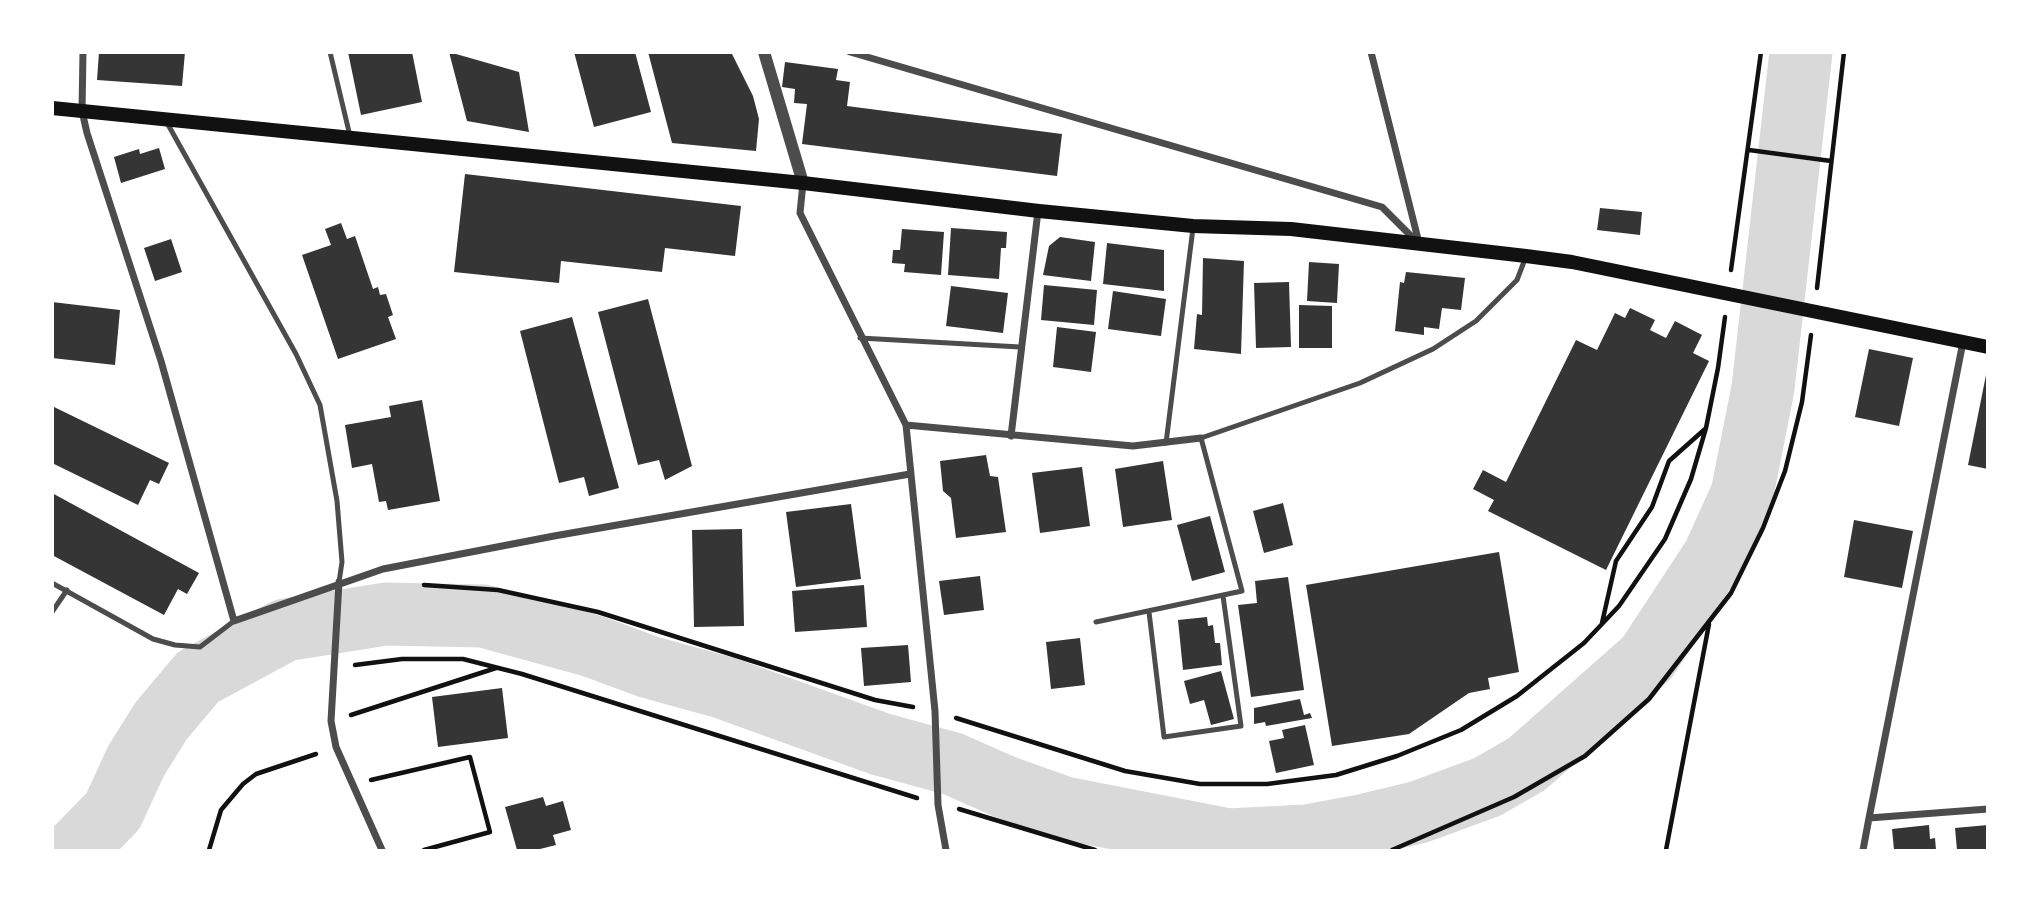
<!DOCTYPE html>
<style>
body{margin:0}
#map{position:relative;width:2040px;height:903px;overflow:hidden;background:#fff;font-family:Inter,sans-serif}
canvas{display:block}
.frame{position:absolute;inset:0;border:54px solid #fff;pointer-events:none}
</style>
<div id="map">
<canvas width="2040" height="903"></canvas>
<div class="frame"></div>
</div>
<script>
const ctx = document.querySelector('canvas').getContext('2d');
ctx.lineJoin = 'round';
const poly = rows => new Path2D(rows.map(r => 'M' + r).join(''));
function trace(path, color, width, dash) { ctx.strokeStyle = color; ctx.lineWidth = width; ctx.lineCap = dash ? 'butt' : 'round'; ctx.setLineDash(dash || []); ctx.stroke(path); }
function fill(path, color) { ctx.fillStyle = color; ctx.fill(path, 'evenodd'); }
const river = poly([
 [75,850,113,811,136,761,161,721,198,677,285,630,386,614,483,616,592,646,649,667,725,688,880,744,953,764,1005,787,1064,808,1228,840,1307,836,1361,826,1419,812,1487,787,1527,764,1647,658,1714,556,1742,494,1763,388,1801,52]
]);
const building = poly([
 [99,52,185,52,182,86,97,80],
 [348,52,412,52,422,102,361,115],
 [449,52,519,72,529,132,467,121],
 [574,52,635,52,651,112,594,127],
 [648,52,731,52,753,96,759,119,756,151,672,143],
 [785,62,838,69,836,80,850,82,847,106,1062,134,1057,176,802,144,807,104,794,103,795,89,782,87],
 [159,148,165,169,121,183,114,157,139,149,140,154],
 [465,174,741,206,735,256,665,248,662,272,561,261,559,283,454,272],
 [1600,208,1642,212,1640,235,1597,230],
 [341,223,347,239,355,236,373,289,378,287,380,295,386,294,393,315,388,317,396,339,338,359,302,255,331,245,325,229],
 [951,228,1007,232,1006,248,1001,248,999,279,948,275],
 [902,229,944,232,941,275,904,272,905,264,892,263,893,250,900,250],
 [1060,237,1095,242,1091,281,1043,275,1049,246],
 [171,239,182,272,155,281,144,248],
 [1107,243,1164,250,1164,291,1103,284],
 [1203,258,1244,261,1241,354,1194,349,1197,314,1202,315],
 [1309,262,1339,264,1337,303,1307,301],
 [1406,272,1465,278,1461,310,1442,308,1439,329,1424,327,1424,335,1395,331,1400,282,1404,283],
 [1289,282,1291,347,1256,348,1254,283],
 [1044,285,1097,290,1094,325,1041,320],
 [951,286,1008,293,1003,333,946,326],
 [1113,291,1166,299,1161,336,1108,329],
 [648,299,692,466,665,480,659,460,638,465,598,312],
 [52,302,120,310,115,365,52,358],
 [1299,305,1332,306,1332,348,1299,348],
 [1630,308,1655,320,1650,330,1666,338,1675,321,1702,335,1693,353,1709,361,1606,570,1488,511,1494,500,1473,489,1483,470,1506,482,1576,340,1597,350,1615,313,1625,318],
 [572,317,619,488,589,496,584,477,559,483,520,331],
 [1057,327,1096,332,1091,372,1053,367],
 [1869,349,1913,358,1899,426,1855,417],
 [1986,375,1988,375,1988,469,1968,465],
 [422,400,440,501,388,510,386,501,379,502,372,464,352,468,345,425,391,417,389,406],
 [52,406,169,463,159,484,150,480,138,505,52,463],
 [986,455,990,476,998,477,1006,532,956,538,951,498,943,491,940,461],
 [1163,461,1172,520,1123,527,1115,469],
 [1082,467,1090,526,1040,533,1032,473],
 [52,493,199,573,187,594,178,589,164,615,52,555],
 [1283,503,1293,545,1264,553,1253,511],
 [851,504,861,579,796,587,786,512],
 [1210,516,1225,572,1192,581,1177,525],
 [1854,520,1913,531,1902,588,1844,577],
 [742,529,744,626,694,627,692,530],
 [1499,552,1519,672,1488,678,1490,689,1469,693,1409,734,1332,746,1306,585],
 [980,576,984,610,944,615,939,581],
 [1288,577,1304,690,1251,697,1238,605,1257,603,1255,581],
 [864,585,867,627,795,632,792,591],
 [1207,617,1208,626,1213,625,1215,643,1220,643,1222,665,1183,670,1178,620],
 [1080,638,1085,685,1051,689,1046,642],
 [908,645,911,682,864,686,861,648],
 [1221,671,1234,719,1211,725,1204,700,1190,704,1184,681],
 [502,688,508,738,438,747,432,697],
 [1300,699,1304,715,1310,713,1312,718,1266,726,1265,722,1254,724,1254,708],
 [1305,725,1314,765,1276,773,1269,741,1284,738,1282,730],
 [543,797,546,806,563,801,571,830,553,835,556,845,536,850,517,850,505,807],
 [1929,825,1930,839,1935,838,1936,850,1894,850,1892,829],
 [1988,825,1988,850,1957,850,1955,828]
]);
const path = poly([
 [1749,150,1831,161],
 [1731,270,1761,52],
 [1817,288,1844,52],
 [424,585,498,590,598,612,875,700,913,707],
 [1602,623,1616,561,1652,507,1669,461,1705,429],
 [355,665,402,659,463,659,522,674,917,798],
 [351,715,496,668],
 [956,718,1125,771,1200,784,1267,784,1336,775,1397,756,1461,730,1517,696,1584,643,1619,606,1665,539,1691,479,1706,428,1718,368,1725,317],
 [371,780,470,757,490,832,424,850],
 [959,809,1095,850],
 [209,850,221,810,243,784,256,774,316,754],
 [1392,850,1514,797,1585,756,1649,699,1731,593,1763,528,1785,471,1802,402,1811,335],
 [1666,850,1709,624]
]);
const service = poly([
 [330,52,350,136],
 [166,121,296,354,320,405,337,501,342,562,339,582],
 [860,338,1020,347],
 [1166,443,1193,228],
 [52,583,153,639,175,645,200,647,234,621],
 [52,612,67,590],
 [1149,612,1164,737,1241,726,1223,596],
 [1096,622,1242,591,1201,438,1360,383,1433,349,1476,321,1517,280,1525,259]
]);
const minor = poly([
 [83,52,82,111,87,133,161,361,234,621,383,569,554,536,910,474],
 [850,52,1382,207,1416,241],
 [1371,52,1419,243],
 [803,183,800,213,906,425,935,711,938,805,946,850],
 [1963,342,1869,818,1988,809],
 [906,425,1133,446,1201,438],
 [1011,436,1038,211],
 [339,582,331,721,336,747,382,850],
 [1863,850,1869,818]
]);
const tertiary = poly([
 [764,52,803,183]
]);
const secondary = poly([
 [52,108,803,183,1039,211,1193,226,1291,229,1526,256,1572,262,1988,347]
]);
trace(river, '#d9d9d9', 63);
fill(building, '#353535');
trace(path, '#111', 4.5);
trace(service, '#4c4c4c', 5);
trace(minor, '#4c4c4c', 7);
trace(tertiary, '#4c4c4c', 12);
trace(secondary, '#111', 14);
</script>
